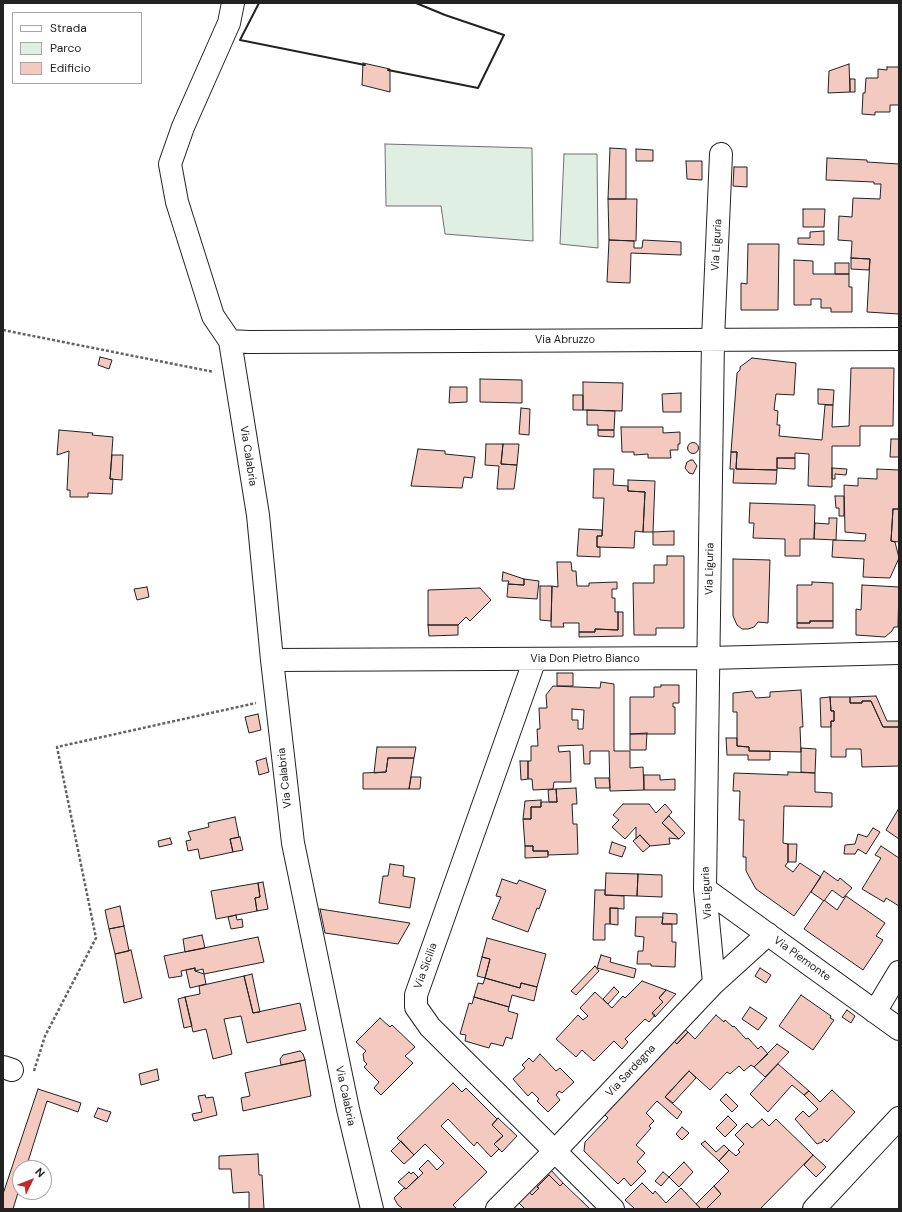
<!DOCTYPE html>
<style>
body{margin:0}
#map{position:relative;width:902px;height:1212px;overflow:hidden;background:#fff;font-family:"DM Sans",sans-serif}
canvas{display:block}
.frame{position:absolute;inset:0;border:4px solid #222;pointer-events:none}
.legend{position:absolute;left:12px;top:12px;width:130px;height:72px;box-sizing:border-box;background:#fff;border:1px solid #a7a7a7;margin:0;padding:5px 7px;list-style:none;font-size:12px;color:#222}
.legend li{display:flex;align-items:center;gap:8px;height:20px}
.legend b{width:20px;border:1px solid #a7a7a7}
.north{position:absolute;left:12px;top:1160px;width:40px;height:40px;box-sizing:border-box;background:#fff;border:1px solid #a7a7a7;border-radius:50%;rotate:47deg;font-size:11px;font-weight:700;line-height:16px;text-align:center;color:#222}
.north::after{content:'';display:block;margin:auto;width:14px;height:18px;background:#c62828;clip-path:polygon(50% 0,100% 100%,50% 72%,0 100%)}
</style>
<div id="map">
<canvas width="902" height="1212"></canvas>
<div class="frame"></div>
<ul class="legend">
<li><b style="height:5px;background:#fff"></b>Strada</li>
<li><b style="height:11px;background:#e0efe3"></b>Parco</li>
<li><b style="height:11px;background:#f3c9c0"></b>Edificio</li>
</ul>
<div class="north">N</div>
</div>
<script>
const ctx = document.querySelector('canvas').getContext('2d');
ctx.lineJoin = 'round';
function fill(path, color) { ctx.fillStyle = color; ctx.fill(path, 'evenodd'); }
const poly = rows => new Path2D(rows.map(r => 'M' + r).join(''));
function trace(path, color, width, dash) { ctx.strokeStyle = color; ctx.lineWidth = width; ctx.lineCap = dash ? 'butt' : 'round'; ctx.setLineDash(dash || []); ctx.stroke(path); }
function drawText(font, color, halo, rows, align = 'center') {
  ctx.font = font + ' "DM Sans",sans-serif'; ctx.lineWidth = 3; ctx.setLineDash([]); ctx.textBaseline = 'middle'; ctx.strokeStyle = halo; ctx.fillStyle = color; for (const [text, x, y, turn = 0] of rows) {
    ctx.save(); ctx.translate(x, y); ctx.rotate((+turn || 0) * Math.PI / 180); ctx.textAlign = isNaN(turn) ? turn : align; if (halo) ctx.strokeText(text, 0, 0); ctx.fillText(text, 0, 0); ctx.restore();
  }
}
const green = poly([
 [385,144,532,148,533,241,445,234,441,206,386,206,385,144],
 [564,154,597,154,598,248,560,244,564,154]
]);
const building = poly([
 [363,63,390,69,390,92,362,85,363,63],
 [849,64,850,92,828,93,829,71,849,64],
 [887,67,899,67,899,105,890,105,890,112,875,112,875,115,862,114,863,93,865,93,866,78,878,78,878,69,887,70,887,67],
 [850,79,855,79,855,92,850,92,850,79],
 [610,148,626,149,626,199,608,199,610,148],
 [636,149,653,150,653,161,636,161,636,149],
 [827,158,867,160,867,162,899,164,899,314,867,312,870,259,851,258,852,241,838,240,839,216,852,217,853,198,880,199,881,184,874,184,874,182,826,180,827,158],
 [686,161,702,161,702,180,687,179,686,161],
 [734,167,747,167,747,187,733,186,734,167],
 [608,199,637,199,636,241,609,240,608,199],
 [803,209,825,209,824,227,803,227,803,209],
 [824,231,824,245,798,244,798,238,810,238,810,232,824,231],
 [609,240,634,241,634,248,642,248,643,240,681,242,681,255,631,253,630,283,607,282,609,240],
 [748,244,779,244,778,310,741,310,741,283,747,284,748,244],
 [851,258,870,259,869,270,851,269,851,258],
 [794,260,813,261,813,274,849,274,849,287,852,287,852,312,831,312,831,308,821,308,821,299,811,299,811,305,794,305,794,260],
 [835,263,849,263,849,274,835,274,835,263],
 [100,357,112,360,109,369,98,365,100,357],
 [752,358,796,363,794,395,776,394,774,410,778,411,777,425,780,425,779,436,822,440,825,405,833,405,832,427,849,426,851,368,894,368,893,426,860,426,860,446,832,446,832,487,808,486,809,454,795,453,795,458,777,458,777,470,736,469,737,452,731,452,737,373,740,370,740,367,752,358],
 [480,379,522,380,522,403,480,402,480,379],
 [583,382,623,383,622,411,583,410,583,382],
 [450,387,467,387,467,402,449,403,450,387],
 [818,389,834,390,833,405,818,404,818,389],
 [681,393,681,412,663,412,662,394,681,393],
 [573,395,583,395,583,410,573,410,573,395],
 [521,408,530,409,529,435,519,434,521,408],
 [587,410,615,411,614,430,598,430,598,425,587,425,587,410],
 [621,427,663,427,663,433,680,432,680,444,678,444,678,450,670,450,671,458,648,458,648,454,634,455,634,452,622,452,621,427],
 [59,430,93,433,92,435,113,437,110,479,113,479,112,494,88,493,88,497,70,497,70,490,67,490,69,451,57,455,59,430],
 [598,430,614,430,614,437,598,436,598,430],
 [891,439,899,439,899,457,890,457,891,439],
 '687.5 448a5.5 5.5 0 1 1 11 0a5.5 5.5 0 1 1-11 0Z',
 [486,444,503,444,501,464,517,465,514,489,497,489,499,466,485,465,486,444],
 [503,444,519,444,517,465,501,464,503,444],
 [418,449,445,451,445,454,475,457,472,478,464,477,462,488,411,486,418,449],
 [731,452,737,452,736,469,777,470,776,484,733,483,734,469,730,469,731,452],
 [112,455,123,455,122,480,110,479,112,455],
 [777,458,795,458,795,469,777,468,777,458],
 [691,460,693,460,697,466,693,474,689,473,685,468,687,462,691,460],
 [832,468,847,469,846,475,835,474,835,479,832,479,832,468],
 [594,469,614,469,613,485,628,486,628,491,645,492,643,532,635,531,634,548,597,547,597,536,602,536,604,498,593,498,594,469],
 [877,469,899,470,899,509,893,509,891,541,895,542,899,558,890,578,863,577,864,559,832,557,833,540,865,541,866,534,845,532,844,485,858,486,858,478,877,479,877,469],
 [628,480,655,481,653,532,643,532,645,492,628,491,628,480],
 [835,496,844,496,844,516,839,516,839,508,836,508,835,496],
 [750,503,815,505,814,539,800,539,800,556,785,556,785,539,753,538,754,523,749,523,750,503],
 [893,509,899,509,899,542,891,541,893,509],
 [829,518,837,518,836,540,814,539,815,523,829,524,829,518],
 [579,529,602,530,602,536,597,536,597,547,600,547,600,557,577,556,579,529],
 [674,531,674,545,653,545,653,532,674,531],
 [667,556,684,556,684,628,656,628,656,635,634,635,633,583,654,583,654,565,667,565,667,556],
 [733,559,770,560,768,623,758,622,754,627,748,629,742,629,737,625,733,616,733,559],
 [557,562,571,562,572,571,576,571,577,586,589,586,589,583,617,582,617,589,612,589,612,598,615,598,615,612,618,612,618,630,595,629,595,632,579,632,579,623,563,623,564,627,551,627,552,586,558,587,557,562],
 [503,572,524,579,524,585,508,584,509,581,502,581,503,572],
 [524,579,539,581,537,599,507,597,508,584,524,585,524,579],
 [812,582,833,583,833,621,810,621,810,623,797,623,797,585,812,585,812,582],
 [862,585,899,587,898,627,894,627,892,631,885,637,856,635,856,609,861,610,862,585],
 [540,586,552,586,551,621,540,620,540,586],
 [147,587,149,597,137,600,134,589,147,587],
 [480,588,491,600,470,621,466,617,458,625,428,625,428,590,480,588],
 [618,612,623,612,623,636,579,637,579,632,595,632,595,629,618,630,618,612],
 [810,621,833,621,833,628,797,628,797,623,810,623,810,621],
 [428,625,458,625,458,635,429,636,428,625],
 [557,673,573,673,573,686,557,686,557,673],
 [601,682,614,684,614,751,630,751,630,768,643,767,644,790,610,791,609,751,590,751,590,764,584,764,583,745,558,746,559,752,570,751,571,782,554,782,553,789,533,790,532,779,528,779,528,761,531,761,531,746,538,746,537,729,540,729,539,708,547,708,546,695,553,686,600,688,601,682],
 [572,709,584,710,583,729,578,729,578,720,572,720,572,709],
 [661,685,679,685,679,703,673,703,673,707,675,707,675,734,630,734,630,697,654,697,654,687,661,687,661,685],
 [801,690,803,727,800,727,801,752,749,751,749,747,737,746,737,712,733,712,733,693,752,691,756,698,770,697,770,692,801,690],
 [876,696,887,721,899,721,899,727,883,727,871,701,862,701,862,703,850,703,850,697,876,696],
 [830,697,850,697,850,703,862,703,862,701,871,701,883,727,899,727,899,766,862,767,861,749,846,749,846,757,831,757,831,721,834,721,834,711,831,711,830,697],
 [830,697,831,711,834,711,834,721,831,721,831,727,821,727,820,698,830,697],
 [258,714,261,730,249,733,245,717,258,714],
 [647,733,646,750,630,750,630,734,647,733],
 [726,738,737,738,737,746,749,747,749,751,770,751,770,760,748,760,748,755,727,755,726,738],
 [377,747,416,747,414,758,388,758,386,772,374,773,377,747],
 [801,748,816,749,815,773,801,772,801,748],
 [266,758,269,772,259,775,256,761,266,758],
 [388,758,414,758,409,789,363,789,363,773,386,772,388,758],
 [520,761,528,761,528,779,521,780,520,761],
 [788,772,815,773,815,792,832,793,832,807,784,806,783,843,788,844,788,862,785,866,793,872,800,863,821,877,794,916,756,889,746,871,746,857,743,857,744,820,739,820,740,791,733,791,734,773,788,775,788,772],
 [644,775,660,775,660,780,675,779,675,790,644,790,644,775],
 [411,777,421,777,420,789,409,789,411,777],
 [595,778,609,778,610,788,596,788,595,778],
 [576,788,577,804,572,804,573,824,577,824,578,854,548,855,548,851,533,851,533,846,525,846,523,819,531,819,531,807,541,807,541,802,557,802,556,789,576,788],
 [556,789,557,802,549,802,548,790,556,789],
 [541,800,541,807,531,807,531,819,523,819,525,801,541,800],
 [623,804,649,804,656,813,665,804,672,812,662,823,679,839,669,838,670,844,650,846,640,835,636,839,636,827,625,839,612,827,619,820,613,815,623,804],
 [899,808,899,839,886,830,899,808],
 [669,816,685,833,679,839,662,823,669,816],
 [235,817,239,837,230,839,233,852,200,859,198,849,188,851,186,841,191,840,188,832,209,827,208,823,235,817],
 [873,828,880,832,866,854,858,849,855,854,844,854,845,845,855,844,858,834,867,837,873,828],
 [640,835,650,846,643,852,633,841,640,835],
 [240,837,243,850,233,852,230,839,240,837],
 [170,838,172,844,159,847,158,841,170,838],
 [612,842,626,847,622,857,609,853,612,842],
 [788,844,797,844,796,862,788,862,788,844],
 [525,846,533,846,533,851,548,851,548,857,525,858,525,846],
 [881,846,899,858,899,906,886,898,884,902,862,889,881,858,875,855,881,846],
 [390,864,404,866,403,876,415,878,410,908,379,903,383,876,388,876,390,864],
 [824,871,838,881,840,878,852,888,843,898,832,890,824,901,811,892,824,871],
 [606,873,638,874,637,896,605,895,606,873],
 [638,874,662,875,662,897,637,896,638,874],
 [502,879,517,884,519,880,546,890,539,909,537,908,528,932,492,919,501,897,496,896,502,879],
 [263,882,268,909,257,911,255,898,260,897,258,883,263,882],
 [258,883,260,897,255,898,257,911,216,919,211,891,258,883],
 [595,890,605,890,605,895,624,896,624,909,610,908,610,924,605,924,605,940,593,940,595,890],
 [846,896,885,923,876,936,883,940,863,970,804,929,824,900,837,910,846,896],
 [120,906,124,926,109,929,105,910,120,906],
 [610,908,618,908,618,925,610,924,610,908],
 [320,909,410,923,398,944,325,933,320,909],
 [663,913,677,914,677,924,662,924,663,913],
 [236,915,237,920,242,919,243,927,231,929,228,917,236,915],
 [636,917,663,917,662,924,672,924,672,942,676,942,675,967,651,966,651,964,637,964,638,951,643,951,644,937,635,936,636,917],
 [124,926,129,951,115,954,109,929,124,926],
 [202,935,205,948,185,952,183,939,202,935],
 [258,937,264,962,204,974,203,969,195,971,195,968,181,971,182,976,169,978,164,956,258,937],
 [487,938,546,954,537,987,521,983,520,988,485,978,490,959,482,957,487,938],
 [131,950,142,998,124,1003,115,954,131,950],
 [601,955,611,958,610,962,636,969,634,978,597,968,601,955],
 [482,957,490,959,485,978,477,976,482,957],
 [595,966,599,971,576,995,571,991,595,966],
 [195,968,195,971,204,974,206,984,190,988,186,970,195,968],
 [760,968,771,975,766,983,755,976,760,968],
 [252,974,260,1012,253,1013,244,976,252,974],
 [244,976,253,1013,300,1003,306,1030,247,1043,241,1016,224,1019,232,1054,213,1059,206,1029,193,1032,185,997,200,994,199,986,244,976],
 [485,978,520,988,521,983,537,987,534,1001,512,995,509,1007,474,997,478,983,483,984,485,978],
 [642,981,666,990,659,998,663,1002,652,1013,655,1015,649,1022,645,1019,625,1039,628,1042,622,1049,614,1041,594,1061,582,1050,576,1057,556,1039,578,1015,583,1020,588,1016,580,1008,595,992,612,1008,623,996,625,998,642,981],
 [614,987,619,992,608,1004,603,999,614,987],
 [666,990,676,994,655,1017,652,1013,663,1002,659,998,666,990],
 [801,995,831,1016,830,1018,834,1020,813,1050,779,1026,801,995],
 [185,997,192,1026,184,1028,178,999,185,997],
 [474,997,509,1007,508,1011,518,1014,512,1039,506,1037,503,1046,491,1043,489,1048,465,1041,466,1035,460,1034,469,1003,472,1004,474,997],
 [750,1007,767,1018,758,1030,742,1019,750,1007],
 [847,1010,855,1016,851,1023,842,1017,847,1010],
 [716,1015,724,1022,725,1020,733,1027,734,1026,746,1039,748,1038,758,1049,761,1046,768,1054,754,1067,751,1065,744,1071,739,1066,730,1074,727,1072,710,1090,689,1071,665,1097,682,1112,677,1119,657,1101,646,1113,654,1121,649,1126,651,1128,636,1145,645,1153,637,1162,646,1171,631,1186,624,1178,618,1184,584,1151,585,1142,608,1118,603,1113,673,1040,677,1044,688,1032,695,1039,716,1015],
 [380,1018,390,1027,392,1025,415,1047,405,1056,413,1063,381,1095,374,1088,379,1082,364,1067,367,1064,364,1061,363,1054,366,1051,356,1042,380,1018],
 [683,1028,688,1032,677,1044,673,1040,683,1028],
 [777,1044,789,1052,765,1077,754,1067,777,1044],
 [300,1051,303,1054,305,1060,281,1065,280,1059,283,1055,300,1051],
 [540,1054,556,1071,560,1068,574,1082,562,1093,559,1091,556,1095,560,1100,548,1112,537,1101,539,1099,532,1092,528,1096,513,1079,525,1068,522,1065,529,1058,533,1062,540,1054],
 [305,1060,311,1096,243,1111,241,1098,250,1096,245,1073,305,1060],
 [778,1064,809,1091,804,1095,792,1085,768,1112,750,1094,778,1064],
 [157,1069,159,1080,141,1085,139,1074,157,1069],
 [689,1071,696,1078,673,1103,665,1097,689,1071],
 [453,1083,462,1092,466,1088,497,1119,492,1125,503,1136,494,1144,499,1149,491,1157,477,1142,474,1146,448,1119,441,1126,487,1172,453,1205,456,1208,455,1209,401,1209,402,1208,398,1205,394,1198,404,1188,406,1189,423,1173,419,1169,428,1160,437,1170,444,1163,425,1144,414,1155,397,1138,453,1083],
 [38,1089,81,1103,78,1112,47,1101,26,1168,20,1168,20,1186,13,1209,3,1209,3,1194,38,1089],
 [832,1090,855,1112,827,1142,824,1139,822,1142,817,1144,795,1119,803,1111,809,1117,818,1109,804,1095,809,1091,820,1102,832,1090],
 [726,1094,738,1106,732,1112,720,1100,726,1094],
 [205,1095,206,1098,213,1097,217,1115,194,1121,192,1114,202,1112,198,1096,205,1095],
 [98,1108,111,1112,107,1122,94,1117,98,1108],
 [728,1116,737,1125,725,1137,716,1128,728,1116],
 [498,1118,517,1136,502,1152,494,1144,503,1136,492,1125,498,1118],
 [762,1119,769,1126,776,1119,813,1155,760,1209,706,1209,721,1194,714,1186,729,1171,719,1161,729,1150,736,1156,740,1152,738,1150,744,1144,735,1135,747,1123,752,1128,762,1119],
 [682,1127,689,1133,682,1140,676,1134,682,1127],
 [401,1141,414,1155,404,1164,391,1151,401,1141],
 [705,1141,716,1152,724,1145,729,1150,719,1161,701,1144,705,1141],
 [258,1154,259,1175,262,1175,264,1209,249,1209,249,1192,233,1193,231,1169,219,1169,219,1156,258,1154],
 [813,1155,826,1167,816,1177,804,1165,813,1155],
 [684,1162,693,1172,679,1187,669,1177,684,1162],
 [549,1168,563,1183,560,1186,549,1175,537,1187,539,1188,532,1195,527,1190,549,1168],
 [409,1172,411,1174,413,1172,418,1177,406,1189,398,1182,409,1172],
 [663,1172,669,1177,661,1186,655,1181,663,1172],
 [549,1175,560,1186,563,1183,590,1209,525,1209,518,1202,528,1191,532,1195,539,1188,537,1187,549,1175],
 [642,1183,653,1194,655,1191,666,1203,681,1188,701,1209,635,1209,625,1200,642,1183],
 [714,1186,721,1194,706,1209,701,1209,696,1204,714,1186]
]);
const path = poly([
 [3,330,214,372],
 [34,1071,45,1036,96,938,57,747,256,703]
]);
const minor = poly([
 [233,3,229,23,183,127,170,164,177,202,213,316,230,341,258,515,272,660,293,843,348,1109,372,1209],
 [230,341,249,342,899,339],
 [535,659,416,995,416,1007,430,1027,613,1209],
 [272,660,709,658,899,653],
 [705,889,899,1029],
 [714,983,705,889,713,339,721,154],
 [875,1012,899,972],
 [3,1067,12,1070],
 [497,1209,555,1151,714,983,768,934],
 [814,1209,899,1118]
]);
const wall = poly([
 [259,3,240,40,365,65],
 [388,70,478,88,504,35,445,15,416,3]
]);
const streetNames = [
 ["Via Liguria",717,245,-87],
 ["Via Abruzzo",565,340],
 ["Via Calabria",248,456,81],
 ["Via Liguria",710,569,-89],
 ["Via Don Pietro Bianco",585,659],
 ["Via Calabria",285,778,-96],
 ["Via Liguria",707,893,-93],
 ["Via Piemonte",802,959,36],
 ["Via Sicilia",426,966,-70],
 ["Via Sardegna",631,1071,-47],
 ["Via Calabria",345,1096,78]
];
fill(green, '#e0efe3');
trace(green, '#6f6f6f', 1);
fill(building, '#f3c9c0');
trace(building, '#222', 1);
trace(minor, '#222', 24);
trace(path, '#646464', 2.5, [3, 2]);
trace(minor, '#fff', 22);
trace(wall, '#222', 2);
drawText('11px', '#222', '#fff', streetNames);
</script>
